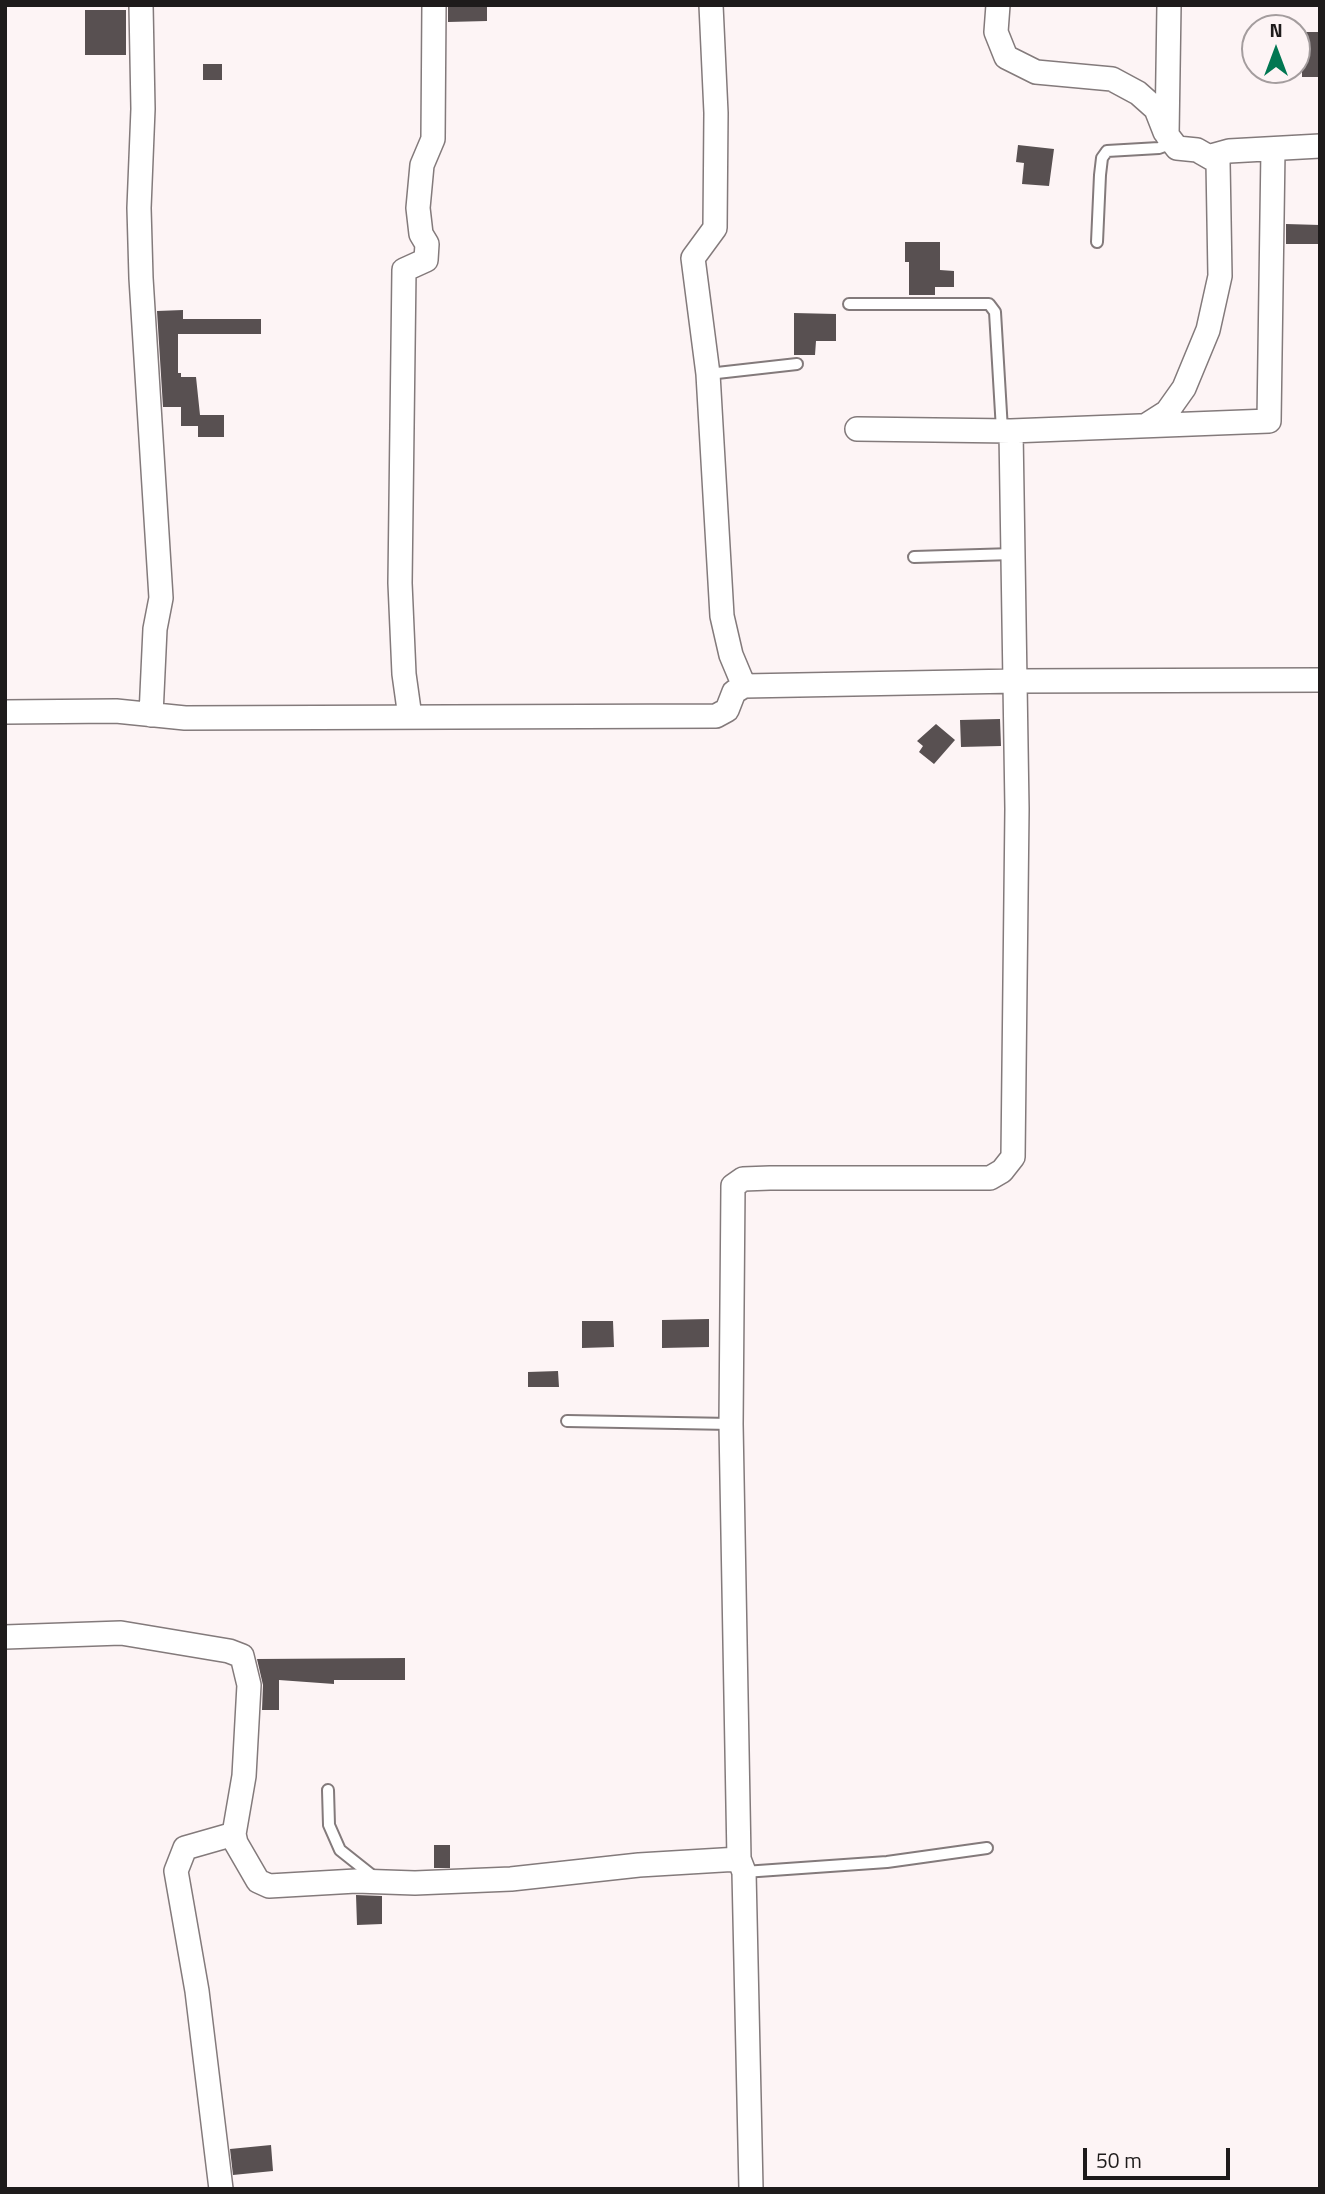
<!DOCTYPE html>
<style>
body{margin:0}
#map{position:relative;width:1325px;height:2194px;overflow:hidden;background:#fdf4f5;font-family:"Titillium Web",sans-serif}
canvas{display:block}
.frame{position:absolute;inset:0;border:7px solid #1e1b1b;pointer-events:none}
.north{position:absolute;left:1241px;top:14px;width:70px;height:70px;box-sizing:border-box;background:#fdf4f5;border:2px solid #a49d9e;border-radius:50%;rotate:0deg;font-size:19px;font-weight:700;line-height:28px;text-align:center;color:#1e1b1b}
.north::after{content:'';display:block;margin:auto;width:24px;height:32px;background:#017752;clip-path:polygon(50% 0,100% 100%,50% 72%,0 100%)}
.scale{position:absolute;left:1083px;top:2148px;width:147px;height:32px;box-sizing:border-box;border:4px solid #1e1b1b;border-top:0;padding-left:9px;font-size:21px;line-height:24px;white-space:nowrap;color:#1e1b1b;-webkit-text-stroke:5px #fdf4f5;paint-order:stroke}
</style>
<div id="map">
<canvas width="1325" height="2194"></canvas>
<div class="frame"></div>
<div class="north">N</div>
<div class="scale">50 m</div>
</div>
<script>
const ctx = document.querySelector('canvas').getContext('2d');
ctx.lineJoin = 'round';
function fill(path, color) { ctx.fillStyle = color; ctx.fill(path, 'evenodd'); }
const poly = rows => new Path2D(rows.map(r => 'M' + r).join(''));
function trace(path, color, width, dash) { ctx.strokeStyle = color; ctx.lineWidth = width; ctx.lineCap = dash ? 'butt' : 'round'; ctx.setLineDash(dash || []); ctx.stroke(path); }
const building = poly([
 [448,5,487,5,487,21,448,22],
 [85,10,126,10,126,55,85,55],
 [1299,32,1320,32,1320,77,1302,77,1302,66,1298,66],
 [203,64,222,64,222,80,203,80],
 [1018,145,1054,149,1049,186,1022,184,1024,163,1016,162],
 [1286,224,1320,225,1320,244,1286,244],
 [905,242,940,242,940,270,954,271,954,287,935,287,935,295,909,295,909,262,905,262],
 [183,310,183,319,261,319,261,334,178,334,178,373,181,373,181,377,196,377,200,415,224,415,224,437,198,437,198,426,181,426,181,407,163,407,157,311],
 [794,313,836,314,836,341,816,341,815,355,794,355],
 [1000,719,1001,746,961,747,960,720],
 [936,724,955,740,934,764,919,752,923,746,917,741],
 [709,1319,709,1347,662,1348,662,1320],
 [582,1321,613,1321,614,1347,582,1348],
 [558,1371,559,1387,528,1387,528,1372],
 [405,1658,405,1680,334,1680,334,1684,279,1680,279,1710,262,1710,263,1685,257,1659],
 [434,1845,450,1845,450,1868,434,1868],
 [356,1895,382,1896,382,1924,357,1925],
 [271,2145,273,2171,233,2175,230,2149]
]);
const lane = poly([
 [1097,242,1100,175,1102,158,1107,151,1159,148,1173,143],
 [849,304,989,304,995,312,1002,430],
 [708,374,797,364],
 [914,557,1013,554],
 [567,1421,731,1424],
 [328,1790,329,1825,340,1850,374,1877],
 [744,1872,887,1862,987,1848]
]);
const street = poly([
 [141,5,143,109,139,208,141,278,161,598,155,629,151,715],
 [711,5,716,113,715,228,693,258,708,374,722,616,731,655,744,686],
 [998,5,996,32,1006,57,1036,72,1112,79,1138,93,1156,109,1165,132],
 [1211,156,1229,151,1320,146],
 [1145,426,1167,412,1184,388,1208,330,1220,276,1218,162,1197,150,1177,148,1167,135,1169,5],
 [857,429,1011,431,1269,421,1273,150],
 [5,712,116,711,185,718,716,716,727,710,734,692,744,686,1016,681,1320,680],
 [410,717,404,674,400,583,404,270,426,260,427,244,421,234,418,208,422,165,433,139,434,5],
 [5,1637,121,1633,229,1651,242,1656,249,1685,244,1776,234,1834,236,1843,258,1881,269,1886,356,1881,415,1883,511,1879,639,1865,739,1859],
 [221,2189,197,1991,176,1871,185,1848,234,1834],
 [751,2189,744,1872,739,1859,731,1424,733,1186,743,1179,770,1178,990,1178,1002,1171,1013,1157,1017,809,1011,431]
]);
fill(building, '#585051');
trace(lane, '#837a7b', 14);
trace(street, '#837a7b', 26);
trace(lane, '#fff', 10);
trace(street, '#fff', 23);
</script>
